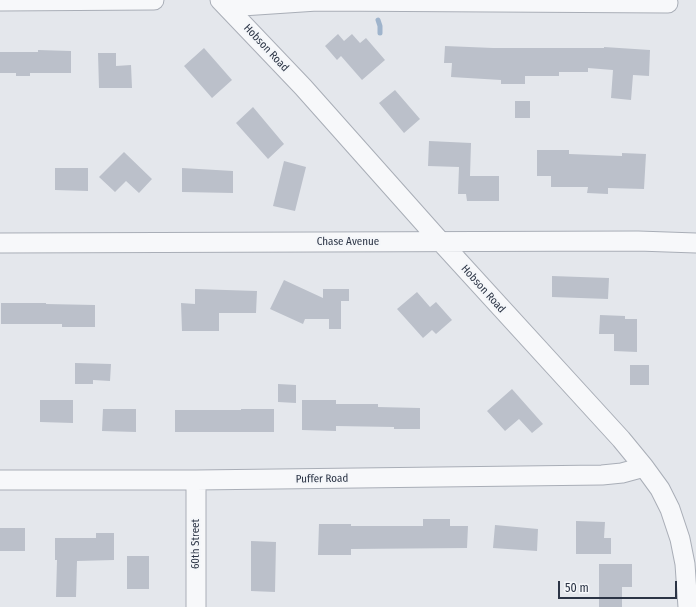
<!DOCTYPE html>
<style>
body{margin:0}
#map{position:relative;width:696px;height:607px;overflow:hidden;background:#e4e7ec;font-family:"Fira Sans Condensed",sans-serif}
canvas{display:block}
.scale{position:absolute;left:558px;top:581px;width:119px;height:18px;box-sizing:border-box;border:2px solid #2b3445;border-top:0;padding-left:5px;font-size:12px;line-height:14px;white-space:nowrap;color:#2b3445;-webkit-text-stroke:3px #f4f6f9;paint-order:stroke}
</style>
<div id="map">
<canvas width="696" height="607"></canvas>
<div class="scale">50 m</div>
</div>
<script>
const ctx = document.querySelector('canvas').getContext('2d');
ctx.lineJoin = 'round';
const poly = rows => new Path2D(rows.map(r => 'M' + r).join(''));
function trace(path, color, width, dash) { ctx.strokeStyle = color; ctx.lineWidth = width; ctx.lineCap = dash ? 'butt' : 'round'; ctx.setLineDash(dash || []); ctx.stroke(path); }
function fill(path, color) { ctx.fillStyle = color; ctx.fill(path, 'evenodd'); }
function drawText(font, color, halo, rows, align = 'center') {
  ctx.font = font + ' "Fira Sans Condensed",sans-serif'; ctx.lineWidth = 4; ctx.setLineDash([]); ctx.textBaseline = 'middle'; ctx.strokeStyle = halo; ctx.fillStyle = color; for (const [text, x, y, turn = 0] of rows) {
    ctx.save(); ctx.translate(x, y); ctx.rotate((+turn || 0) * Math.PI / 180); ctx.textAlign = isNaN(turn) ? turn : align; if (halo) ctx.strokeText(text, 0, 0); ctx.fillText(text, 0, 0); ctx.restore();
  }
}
const stream = poly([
 [378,20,380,26,380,33]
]);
const building = poly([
 [338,34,344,41,352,34,360,43,366,38,385,60,362,80,341,56,337,60,325,46],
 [445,46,493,48,604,48,604,47,650,50,649,76,633,75,631,100,611,98,613,70,588,68,588,72,559,72,559,76,525,76,525,84,501,84,501,80,451,77,452,63,444,63],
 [204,48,232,80,212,98,184,66],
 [38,50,71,51,71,73,30,73,30,76,16,76,16,73,0,73,0,52,38,52],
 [98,53,116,53,116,66,131,65,132,88,99,88],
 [395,90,420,119,404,133,379,103],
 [515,101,530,101,530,118,515,118],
 [253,107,284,144,268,159,236,123],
 [429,141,471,143,470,176,499,176,499,201,467,201,466,194,458,194,459,167,428,166],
 [537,150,569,150,569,154,622,156,622,153,646,154,644,189,608,188,608,194,587,193,588,187,551,187,551,176,537,176],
 [124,152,152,179,139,193,126,181,115,192,99,177],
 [284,161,306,167,295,211,273,206],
 [55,168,88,168,88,191,55,190],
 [182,168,233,171,233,193,182,192],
 [552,276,609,278,608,299,552,297],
 [284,280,323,298,323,289,349,289,349,301,341,301,341,329,329,329,329,319,305,319,303,324,270,309],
 [195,289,257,291,256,313,219,313,219,331,182,331,181,303,195,304],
 [417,292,430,307,436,302,452,320,436,334,432,330,423,338,397,309],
 [1,303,46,303,46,304,95,305,95,327,62,327,62,324,1,324],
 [600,315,625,316,625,319,637,319,637,352,614,351,614,334,599,334],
 [75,363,111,364,110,381,93,380,93,384,75,384],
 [630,365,649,365,649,385,630,385],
 [278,384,296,385,296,403,278,402],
 [512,389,543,424,532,433,519,419,505,431,487,411],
 [40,400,73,400,73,423,40,422],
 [302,400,336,400,336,404,378,404,378,407,420,408,420,429,394,429,394,427,336,426,336,431,302,430],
 [103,409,136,409,136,432,102,431],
 [241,409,274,409,274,432,175,432,175,410,241,410],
 [423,519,450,519,450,526,468,526,467,548,351,549,351,555,318,555,319,524,351,524,351,526,423,526],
 [576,521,605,522,604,538,611,538,611,554,576,554],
 [495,525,538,529,537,551,493,548],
 [0,528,25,528,25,551,0,551],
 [96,533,114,533,114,560,77,561,76,597,56,597,57,560,55,560,55,538,96,538],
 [251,541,276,542,275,592,251,591],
 [127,556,149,556,149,589,127,589],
 [599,564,632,564,632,587,622,587,622,607,599,607]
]);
const minor = poly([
 [220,0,303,87,440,241,621,439,644,467,660,489,670,509,680,539,685,564,688,607],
 [0,1,154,0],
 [227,7,317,1,668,3],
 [0,243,638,241,696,243],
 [0,480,196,480,602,475,622,473,644,467],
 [196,607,196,480]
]);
const streetNames = [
 ["Hobson Road",266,48,47],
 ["Chase Avenue",348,242],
 ["Hobson Road",483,289,48],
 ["Puffer Road",322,479,-1],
 ["60th Street",196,544,-90]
];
trace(stream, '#9fb4cc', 5);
fill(building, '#bbc0ca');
trace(minor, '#a9aeb7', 21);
trace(minor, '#f7f8fa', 19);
drawText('11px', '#2b3445', '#f4f6f9', streetNames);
</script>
